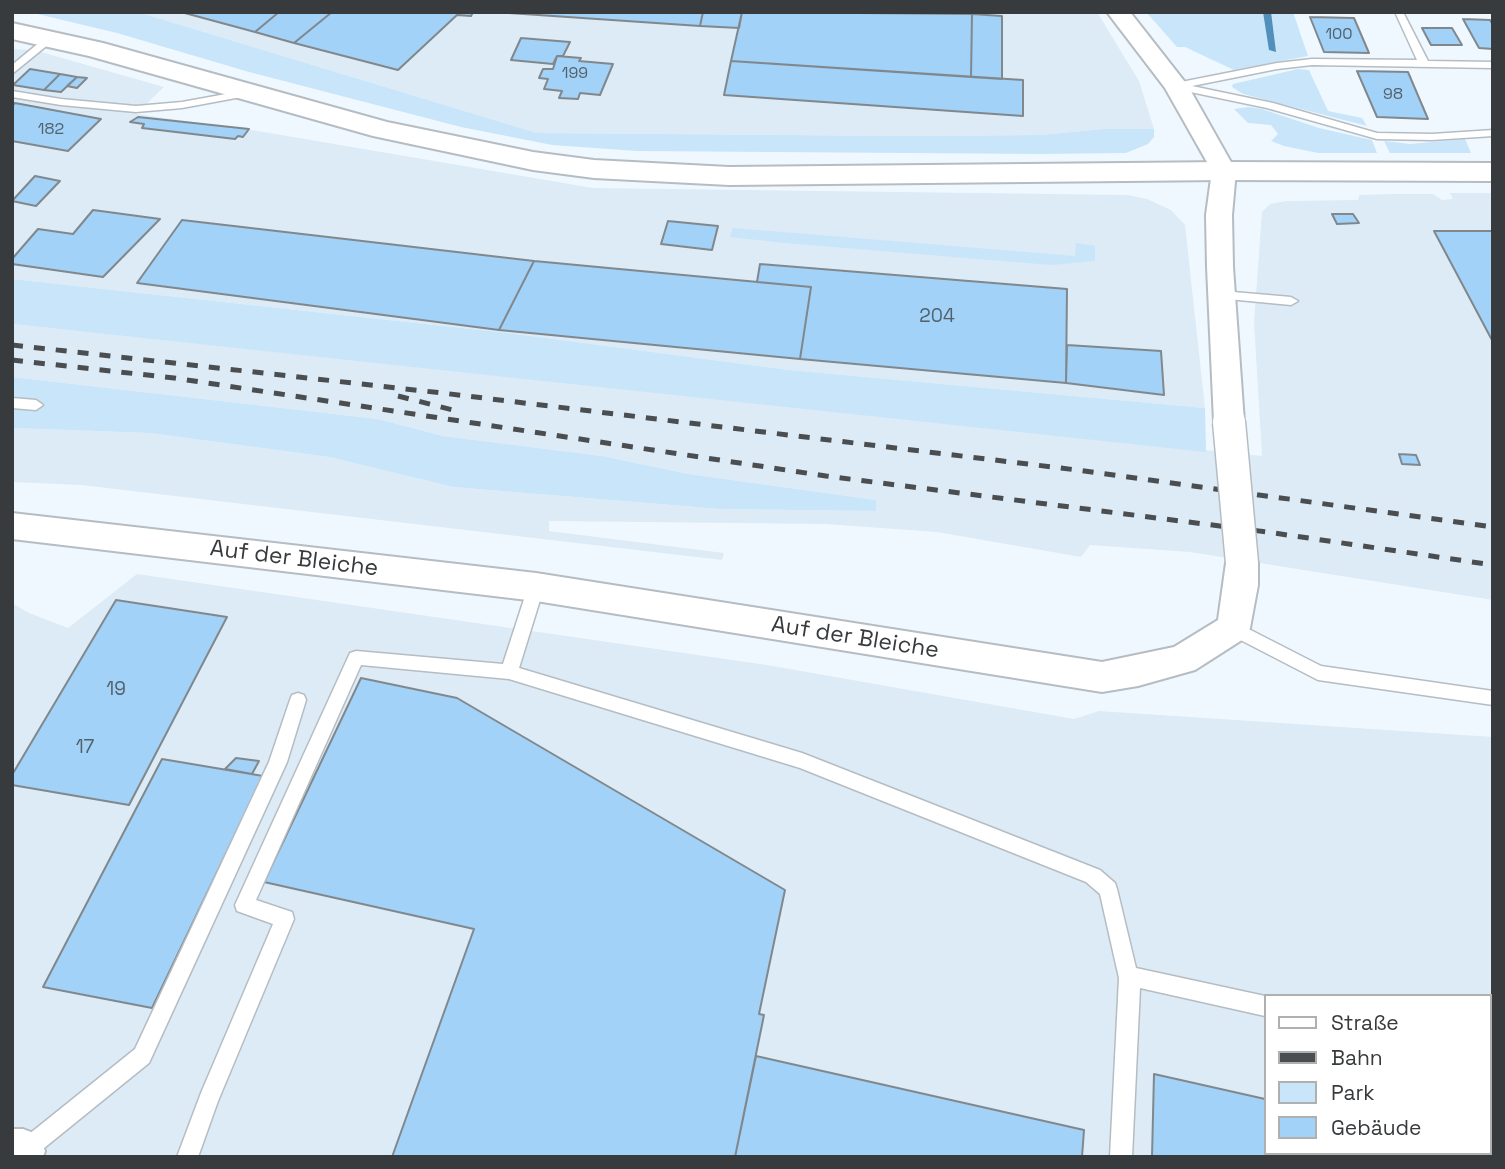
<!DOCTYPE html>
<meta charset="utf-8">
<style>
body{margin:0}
#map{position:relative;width:1505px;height:1169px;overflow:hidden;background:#f0f8ff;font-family:"Space Grotesk",sans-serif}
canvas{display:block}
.frame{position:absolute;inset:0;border:14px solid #383b3d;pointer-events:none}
.legend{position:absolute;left:1264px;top:994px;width:228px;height:161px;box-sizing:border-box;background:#fff;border:2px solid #afb1b1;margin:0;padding:9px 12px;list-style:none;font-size:21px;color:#383b3d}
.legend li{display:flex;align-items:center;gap:14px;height:35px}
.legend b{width:35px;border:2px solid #afb1b1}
</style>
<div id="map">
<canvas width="1505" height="1169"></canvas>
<div class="frame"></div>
<ul class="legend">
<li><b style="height:9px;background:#fff"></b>Straße</li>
<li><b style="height:9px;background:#4b4e51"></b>Bahn</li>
<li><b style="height:19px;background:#c9e5fa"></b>Park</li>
<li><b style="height:19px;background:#a2d2f7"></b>Gebäude</li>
</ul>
</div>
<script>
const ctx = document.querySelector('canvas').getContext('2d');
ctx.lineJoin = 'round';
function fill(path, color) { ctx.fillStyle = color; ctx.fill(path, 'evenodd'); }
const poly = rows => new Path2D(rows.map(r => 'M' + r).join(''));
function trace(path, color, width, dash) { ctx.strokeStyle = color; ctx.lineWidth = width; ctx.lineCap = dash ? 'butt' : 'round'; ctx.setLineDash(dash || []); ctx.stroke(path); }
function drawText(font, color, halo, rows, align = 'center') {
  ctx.font = font + ' "Space Grotesk",sans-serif'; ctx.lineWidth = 5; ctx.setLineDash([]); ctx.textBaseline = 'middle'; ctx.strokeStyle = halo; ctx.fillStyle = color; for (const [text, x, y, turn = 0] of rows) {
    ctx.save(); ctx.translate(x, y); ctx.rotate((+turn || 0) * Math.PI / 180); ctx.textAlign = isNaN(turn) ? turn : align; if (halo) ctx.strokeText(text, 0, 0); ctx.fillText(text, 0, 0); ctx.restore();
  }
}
const built = poly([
 [138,12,1097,12,1139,81,1154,129,1103,129,1040,135,911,136,537,133],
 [12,49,34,50,164,87,136,114,252,130,593,188,1128,195,1147,199,1171,210,1185,225,1205,408,789,370,508,333,12,279],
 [1450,193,1493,193,1493,600,1190,552,1090,545,1081,557,937,532,825,524,549,521,549,531,724,553,722,560,81,485,12,482,12,428,150,433,329,457,453,487,720,509,875,511,876,500,689,474,602,456,443,436,378,419,12,377,12,324,1262,456,1254,322,1262,212,1270,204,1286,201,1358,200,1359,195,1392,194,1433,194,1442,200,1453,199],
 [137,574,767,665,1074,719,1099,711,1493,737,1493,1157,12,1157,12,603,29,613,68,628],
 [1265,996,1489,996,1489,1153,1265,1153]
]);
const green = poly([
 [29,12,138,12,537,133,911,136,1040,135,1103,129,1154,129,1154,137,1148,144,1126,153,1041,154,637,151,552,145,461,127,249,72,117,33],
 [1146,12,1293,12,1308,56,1234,70,1185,47,1177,47],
 [1298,69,1309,70,1328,111,1362,118,1367,126,1243,94,1232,87,1233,84],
 [1249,107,1262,109,1319,128,1372,140,1377,153,1318,153,1284,146,1271,141,1278,134,1271,125,1248,123,1234,109],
 [1465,139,1471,153,1390,153,1384,141,1410,144],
 [733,228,1075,256,1076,243,1095,246,1095,261,1051,265,785,243,730,237],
 [12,279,508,333,789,370,1205,408,1206,452,12,324],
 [12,377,378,419,443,436,602,456,689,474,876,500,876,511,720,509,453,487,329,457,150,433,12,428]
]);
const stream = poly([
 [1263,12,1271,12,1276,52,1269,50,1263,12]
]);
const building = poly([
 [181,12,279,12,255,32,181,12],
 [279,12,332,12,294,43,255,32,279,12],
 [332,12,473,12,471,16,457,15,398,70,294,43,332,12],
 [494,12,703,12,700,26,494,12],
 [703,12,742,12,739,28,700,26,703,12],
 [742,12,972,14,971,77,731,61,742,12],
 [972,14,1002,16,1002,79,971,77,972,14],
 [1310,17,1354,18,1369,53,1324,52,1310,17],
 [1463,19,1490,20,1493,25,1493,49,1479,48,1463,19],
 [1422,28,1452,28,1462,45,1431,45,1422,28],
 [521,38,570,42,563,56,557,56,553,64,511,60,521,38],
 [557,56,581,58,579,61,613,64,600,95,580,93,578,99,559,98,562,91,544,89,548,79,539,78,543,69,553,69,557,56],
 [731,61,1023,80,1023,116,724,95,731,61],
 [30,69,60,74,44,90,13,85,30,69],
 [1357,71,1408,72,1428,119,1377,117,1357,71],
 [60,74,77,77,61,92,44,90,60,74],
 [77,77,87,78,77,88,67,86,77,77],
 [15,103,101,119,68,151,12,141,12,106,15,103],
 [138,117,249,129,243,137,238,136,235,139,142,128,144,124,130,122,138,117],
 [35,176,60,181,36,206,12,201,35,176],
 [93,210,160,219,103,277,12,264,12,259,38,229,73,234,93,210],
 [1332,214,1353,214,1359,223,1337,224,1332,214],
 [182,220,534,261,499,330,137,283,182,220],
 [668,221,718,226,712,250,661,244,668,221],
 [1434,231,1493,231,1493,342,1434,231],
 [534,261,811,287,800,359,499,330,534,261],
 [760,264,1067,289,1066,383,800,359,811,287,757,282,760,264],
 [1067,345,1161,351,1164,395,1066,383,1067,345],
 [1399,454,1416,455,1420,465,1402,464,1399,454],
 [116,600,227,617,129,805,12,785,12,775,116,600],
 [361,678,457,698,785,890,759,1014,764,1015,735,1157,392,1157,474,929,264,882,361,678],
 [236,758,259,761,252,774,225,769,236,758],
 [162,759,263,776,152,1008,43,987,162,759],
 [756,1056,1084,1130,1082,1157,735,1157,756,1056],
 [1154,1074,1265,1099,1265,1153,1489,1153,1489,1149,1493,1149,1493,1157,1152,1157,1154,1074]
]);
const service = poly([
 [1395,12,1404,14,1428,61,1493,62,1493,68,1312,65,1277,69,1192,86,1273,103,1377,133,1432,134,1493,130,1493,136,1432,140,1377,139,1267,108,1176,89,1170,86,1176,83,1277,63,1312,59,1417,60,1395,12],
 [46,37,55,39,12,74,12,65,46,37],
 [248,90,252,91,252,95,182,108,136,112,61,105,12,97,12,91,61,99,136,106,182,102,248,90],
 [1222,291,1291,297,1298,301,1291,305,1217,298,1215,295,1222,291],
 [12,398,36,400,43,405,36,410,12,408,12,398],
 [536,581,542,582,544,587,519,668,802,753,1100,870,1115,883,1117,889,1136,968,1265,996,1265,1016,1140,988,1132,1157,1110,1157,1119,978,1100,894,1086,882,800,768,509,679,361,665,256,900,292,912,294,919,218,1101,198,1157,177,1157,201,1093,273,924,237,911,235,905,350,653,356,651,503,664,528,587,530,582,536,581],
 [1233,621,1321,666,1493,691,1493,705,1318,680,1227,633,1225,628,1227,623,1233,621],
 [298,693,304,695,306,700,287,762,149,1063,33,1157,17,1157,14,1150,18,1143,135,1049,269,762,290,700,292,695,298,693],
 [1489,1046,1493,1047,1493,1067,1489,1066,1489,1046]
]);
const minor = poly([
 [1107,12,1130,12,1188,86,1236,171,1232,215,1233,267,1244,422,1240,430,1229,433,1218,430,1214,422,1207,267,1206,215,1212,171,1165,88,1107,12],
 [12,513,536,573,1102,662,1174,647,1218,620,1226,563,1230,554,1242,550,1254,554,1258,563,1258,585,1250,628,1245,638,1195,670,1138,686,1102,692,536,601,12,539,12,513],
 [12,1129,23,1129,39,1135,45,1151,43,1157,12,1157,12,1129]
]);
const secondary = poly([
 [12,23,103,43,387,122,533,152,594,160,729,167,1224,162,1493,163,1493,181,1224,180,729,185,594,178,533,170,373,136,89,56,12,39,12,23]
]);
const rail = poly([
 [12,345,442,393,1077,470,1493,527],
 [12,360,174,378,826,476,1267,532,1493,565],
 [398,396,453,410]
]);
const minorBridge = poly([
 [1229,422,1242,563]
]);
const farNumbernames = [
 ["100",1339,35],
 ["199",575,74],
 ["98",1393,95],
 ["182",51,130]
];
const numberNames = [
 ["204",937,317],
 ["19",116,690],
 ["17",85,748]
];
const streetNames = [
 ["Auf der Bleiche",294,559,7],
 ["Auf der Bleiche",855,638,9]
];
fill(built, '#dcebf5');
fill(green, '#c9e5fa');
fill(stream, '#528fba');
fill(building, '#a2d2f7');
trace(building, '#81888d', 2);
trace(service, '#b5bdc3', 3);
trace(minor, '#b5bdc3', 4);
trace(secondary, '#b5bdc3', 4);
fill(service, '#fff');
fill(minor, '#fff');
fill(secondary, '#fff');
trace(rail, '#4b4e51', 5, [11, 11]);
trace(minorBridge, '#b5bdc3', 35, []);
trace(minorBridge, '#fff', 32);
drawText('16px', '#52616c', null, farNumbernames);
drawText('19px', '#52616c', null, numberNames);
drawText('23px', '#383b3d', '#fff', streetNames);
</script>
